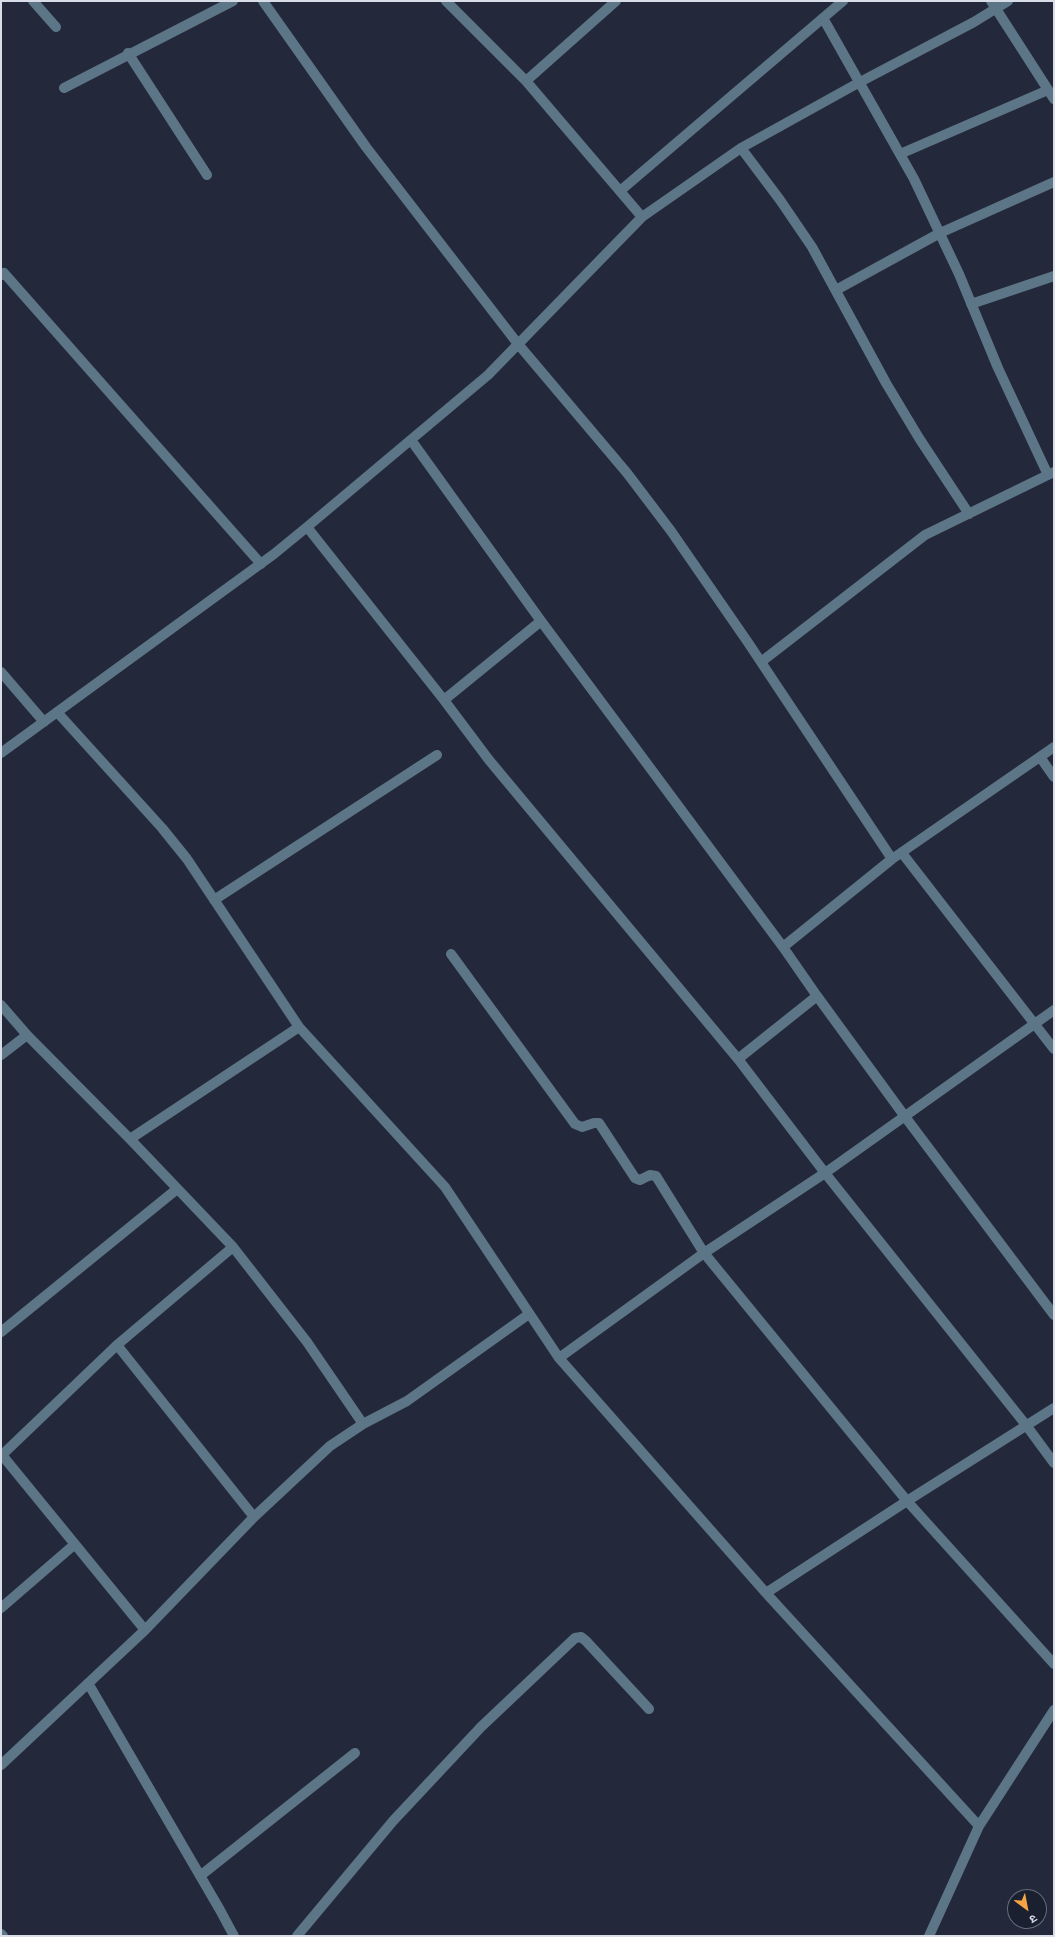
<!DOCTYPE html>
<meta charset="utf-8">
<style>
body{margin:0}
#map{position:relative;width:1055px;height:1937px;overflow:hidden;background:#23293a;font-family:"Alegreya Sans","Noto Sans Devanagari",sans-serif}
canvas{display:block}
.frame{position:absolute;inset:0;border:2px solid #d9dde8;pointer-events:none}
.north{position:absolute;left:1007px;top:1889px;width:40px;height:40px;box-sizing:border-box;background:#1a2030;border:1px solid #666c7a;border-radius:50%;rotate:148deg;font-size:11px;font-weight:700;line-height:16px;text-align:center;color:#d9dde8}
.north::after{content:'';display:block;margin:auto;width:14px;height:18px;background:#f5a345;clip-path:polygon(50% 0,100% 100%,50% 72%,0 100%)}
</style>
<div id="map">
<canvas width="1055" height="1937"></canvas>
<div class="frame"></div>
<div class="north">उ</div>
</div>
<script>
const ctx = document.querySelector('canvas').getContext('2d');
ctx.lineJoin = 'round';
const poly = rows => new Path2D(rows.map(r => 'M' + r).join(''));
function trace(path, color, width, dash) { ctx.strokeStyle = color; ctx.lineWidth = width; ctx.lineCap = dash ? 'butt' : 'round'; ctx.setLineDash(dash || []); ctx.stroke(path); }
const minor = poly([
 [33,1,56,27],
 [263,1,366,147,518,344,627,473,671,531,747,641,892,859],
 [446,1,526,81],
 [991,1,1054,99],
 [823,18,914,179,959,274,998,368,1048,475],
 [128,53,207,175],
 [64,88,233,1],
 [741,148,780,200,812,247,886,383,919,438,969,514],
 [900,154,1048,90],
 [620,191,843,1],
 [642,217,741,148,860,82,974,22,1008,1],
 [1,275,4,273,261,564],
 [836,290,940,233,1054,182],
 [971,304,1054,276],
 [411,440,541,621,783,947,817,996,906,1118,1054,1315],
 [307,527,444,700,489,760,738,1059,825,1173,1026,1425,1054,1463],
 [761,662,925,535,1054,472],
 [1,672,44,722],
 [444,700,541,621],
 [57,712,162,828,187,859,299,1027,445,1187,559,1358,766,1593,979,1826],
 [1,753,274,554,307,527,488,375,642,217,526,81,616,1],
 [1040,757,1054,777],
 [902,853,1054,1049],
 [214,900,437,755],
 [783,947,892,859,1054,747],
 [451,954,575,1124,582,1127,594,1123,599,1123,635,1178,640,1180,650,1175,656,1176,704,1253,907,1501,1054,1664],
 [1,1005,27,1035,130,1139,233,1247,307,1342,363,1424],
 [1,1055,27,1035],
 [738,1059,817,996],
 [130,1139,299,1027],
 [1,1332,177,1189],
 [117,1345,254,1517],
 [559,1358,704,1253,825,1173,1054,1010],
 [2,1455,145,1630],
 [1,1456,117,1345,233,1247],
 [766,1593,907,1501,1054,1408],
 [1,1608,75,1544],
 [88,1683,220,1910,234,1936],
 [1,1765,145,1630,254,1517,330,1446,363,1424,407,1401,529,1314],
 [200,1876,355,1753],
 [1,1934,3,1936],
 [297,1936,393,1821,481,1727,575,1638,581,1637,586,1641,649,1709],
 [929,1936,979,1826,1054,1710]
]);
trace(minor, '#5c7688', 10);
</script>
